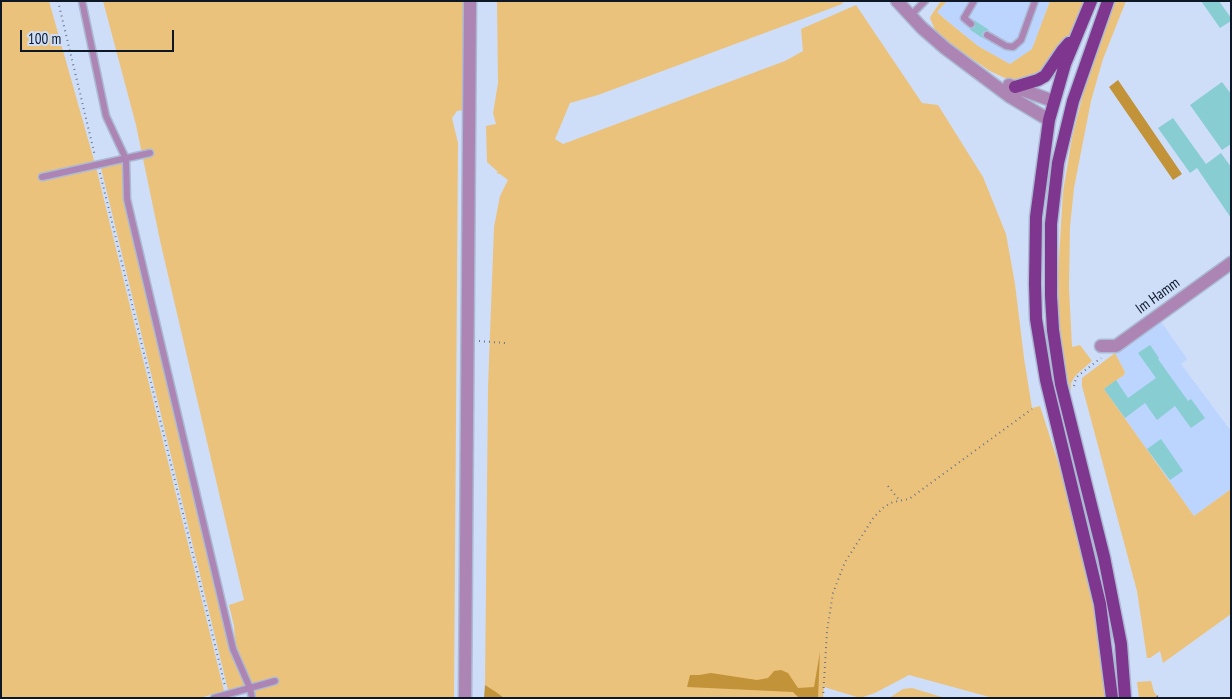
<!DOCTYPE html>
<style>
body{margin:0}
#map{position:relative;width:1232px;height:699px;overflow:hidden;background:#cedef9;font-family:"PT Sans Narrow",sans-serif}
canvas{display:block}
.frame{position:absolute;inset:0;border:2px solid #0d1726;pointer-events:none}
.scale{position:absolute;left:20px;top:30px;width:154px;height:22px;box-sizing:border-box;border:2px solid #0d1726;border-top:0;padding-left:6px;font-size:15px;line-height:18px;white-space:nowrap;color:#0d1726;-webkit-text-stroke:4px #cedef9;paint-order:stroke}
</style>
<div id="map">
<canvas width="1232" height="699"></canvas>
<div class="frame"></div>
<div class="scale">100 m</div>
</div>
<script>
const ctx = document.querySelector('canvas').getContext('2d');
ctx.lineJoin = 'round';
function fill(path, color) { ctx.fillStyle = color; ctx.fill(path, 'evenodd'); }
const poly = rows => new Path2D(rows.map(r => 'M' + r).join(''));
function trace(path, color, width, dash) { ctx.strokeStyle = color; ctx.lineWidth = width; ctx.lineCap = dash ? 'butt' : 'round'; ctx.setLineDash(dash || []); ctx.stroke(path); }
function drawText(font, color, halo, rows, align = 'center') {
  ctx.font = font + ' "PT Sans Narrow",sans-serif'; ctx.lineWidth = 5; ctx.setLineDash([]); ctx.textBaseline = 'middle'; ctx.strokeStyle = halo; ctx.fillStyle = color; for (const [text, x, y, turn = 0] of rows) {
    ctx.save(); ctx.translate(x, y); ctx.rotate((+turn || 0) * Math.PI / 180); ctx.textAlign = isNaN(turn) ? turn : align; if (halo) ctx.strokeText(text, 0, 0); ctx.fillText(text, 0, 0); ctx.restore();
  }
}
const built = poly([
 [947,1,1050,1,1032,50,1010,64,978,46,937,12],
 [1160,320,1187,359,1181,364,1231,431,1231,489,1194,516,1104,389,1124,375,1125,372,1115,353]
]);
const green = poly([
 [1,1,49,1,97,171,224,691,200,698,1,698],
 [103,1,466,1,464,110,457,111,452,118,458,143,454,698,255,698,253,690,269,686,267,679,251,684,236,649,234,626,229,605,244,600,161,245,136,125],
 [497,1,844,1,842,4,805,18,598,95,570,103,555,139,563,144,785,61,803,51,801,29,856,5,922,103,938,105,983,177,1006,234,1015,284,1024,358,1032,408,1040,406,1058,462,1081,548,1100,639,1106,698,993,698,909,675,875,693,860,698,824,687,823,698,504,698,485,685,488,388,494,227,500,196,508,180,500,174,496,173,498,172,487,162,486,126,496,124,493,113,498,83],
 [941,1,947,1,937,12,946,20,978,46,1010,64,1032,49,1050,1,1084,1,1069,36,1057,49,1042,72,1020,81,1009,80,990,71,950,44,935,30,930,18,932,14],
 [1116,1,1126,1,1103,59,1091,101,1074,188,1070,227,1069,288,1072,347,1080,345,1092,361,1076,375,1071,383,1071,391,1063,364,1059,332,1058,274,1063,192,1072,138,1084,90,1106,23],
 [124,163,124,173,208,555,246,685,228,690,101,168],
 [1115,353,1125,372,1124,375,1104,389,1194,516,1231,489,1231,614,1163,663,1160,651,1150,658,1147,658,1137,591,1082,386,1082,378],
 [1151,681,1154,692,1159,698,1139,698,1137,682],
 [912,688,942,697,942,698,889,698,903,689]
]);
const forest = poly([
 [1118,80,1182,174,1173,180,1109,87],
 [820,652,818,698,799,698,793,692,687,687,690,675,699,675,711,673,757,680,768,678,774,671,781,670,788,673,798,688,814,687],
 [485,685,496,692,504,698,484,698]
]);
const building = poly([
 [1201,1,1219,1,1231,18,1231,21,1220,28],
 [974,20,989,30,983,32,982,35,984,39,969,29,975,27],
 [1222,82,1231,94,1231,144,1222,150,1190,105],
 [1173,118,1206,164,1221,153,1231,167,1231,218,1197,168,1190,173,1158,128],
 [1150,345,1159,358,1158,359,1188,401,1191,399,1205,418,1191,428,1175,406,1157,420,1145,403,1125,418,1104,389,1116,380,1128,398,1156,378,1138,353],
 [1161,439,1183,471,1170,480,1147,449]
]);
const path = poly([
 [58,1,95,156],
 [100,173,225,686],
 [479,341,505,343],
 [1074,386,1076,378,1079,375,1101,358],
 [888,486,900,501],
 [1157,696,1159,698],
 [823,698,827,631,833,593,845,562,874,517,884,507,893,502,909,499,1032,409]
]);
const service = poly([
 [82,1,106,116,126,159,127,199,233,649,250,688,252,698],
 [910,16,925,1],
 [971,24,964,18,974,1],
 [987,35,1006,46,1013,47,1021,40,1035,1],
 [42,177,150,153],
 [214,698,275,681]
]);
const minor = poly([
 [1101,346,1116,346,1231,263],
 [465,698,470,1]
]);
const tertiary = poly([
 [897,1,922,28,945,48,1009,96,1049,120],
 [1009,85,1053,101]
]);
const primary = poly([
 [1091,1,1065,64,1049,120,1036,217,1035,284,1036,319,1046,380,1100,604,1112,698],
 [1108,1,1073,101,1058,163,1051,224,1051,296,1053,330,1061,384,1104,557,1121,644,1125,698],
 [1015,87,1038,80,1045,76,1062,51,1069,43]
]);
const streetNames = [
 ["Im Hamm",1158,296,-36]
];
fill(built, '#bcd5fe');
fill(green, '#ebc27b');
fill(forest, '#c29339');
fill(building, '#88cdd1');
trace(service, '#abbad3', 9);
trace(minor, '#abbad3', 15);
trace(tertiary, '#abbad3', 15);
trace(primary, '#abbad3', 15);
trace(path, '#69768a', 2, [1, 4]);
trace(service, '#ac85b4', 6);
trace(minor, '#ac85b4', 12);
trace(tertiary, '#ac85b4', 12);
trace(primary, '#7f368e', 12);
drawText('15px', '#0d1726', '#cedef9', streetNames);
</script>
